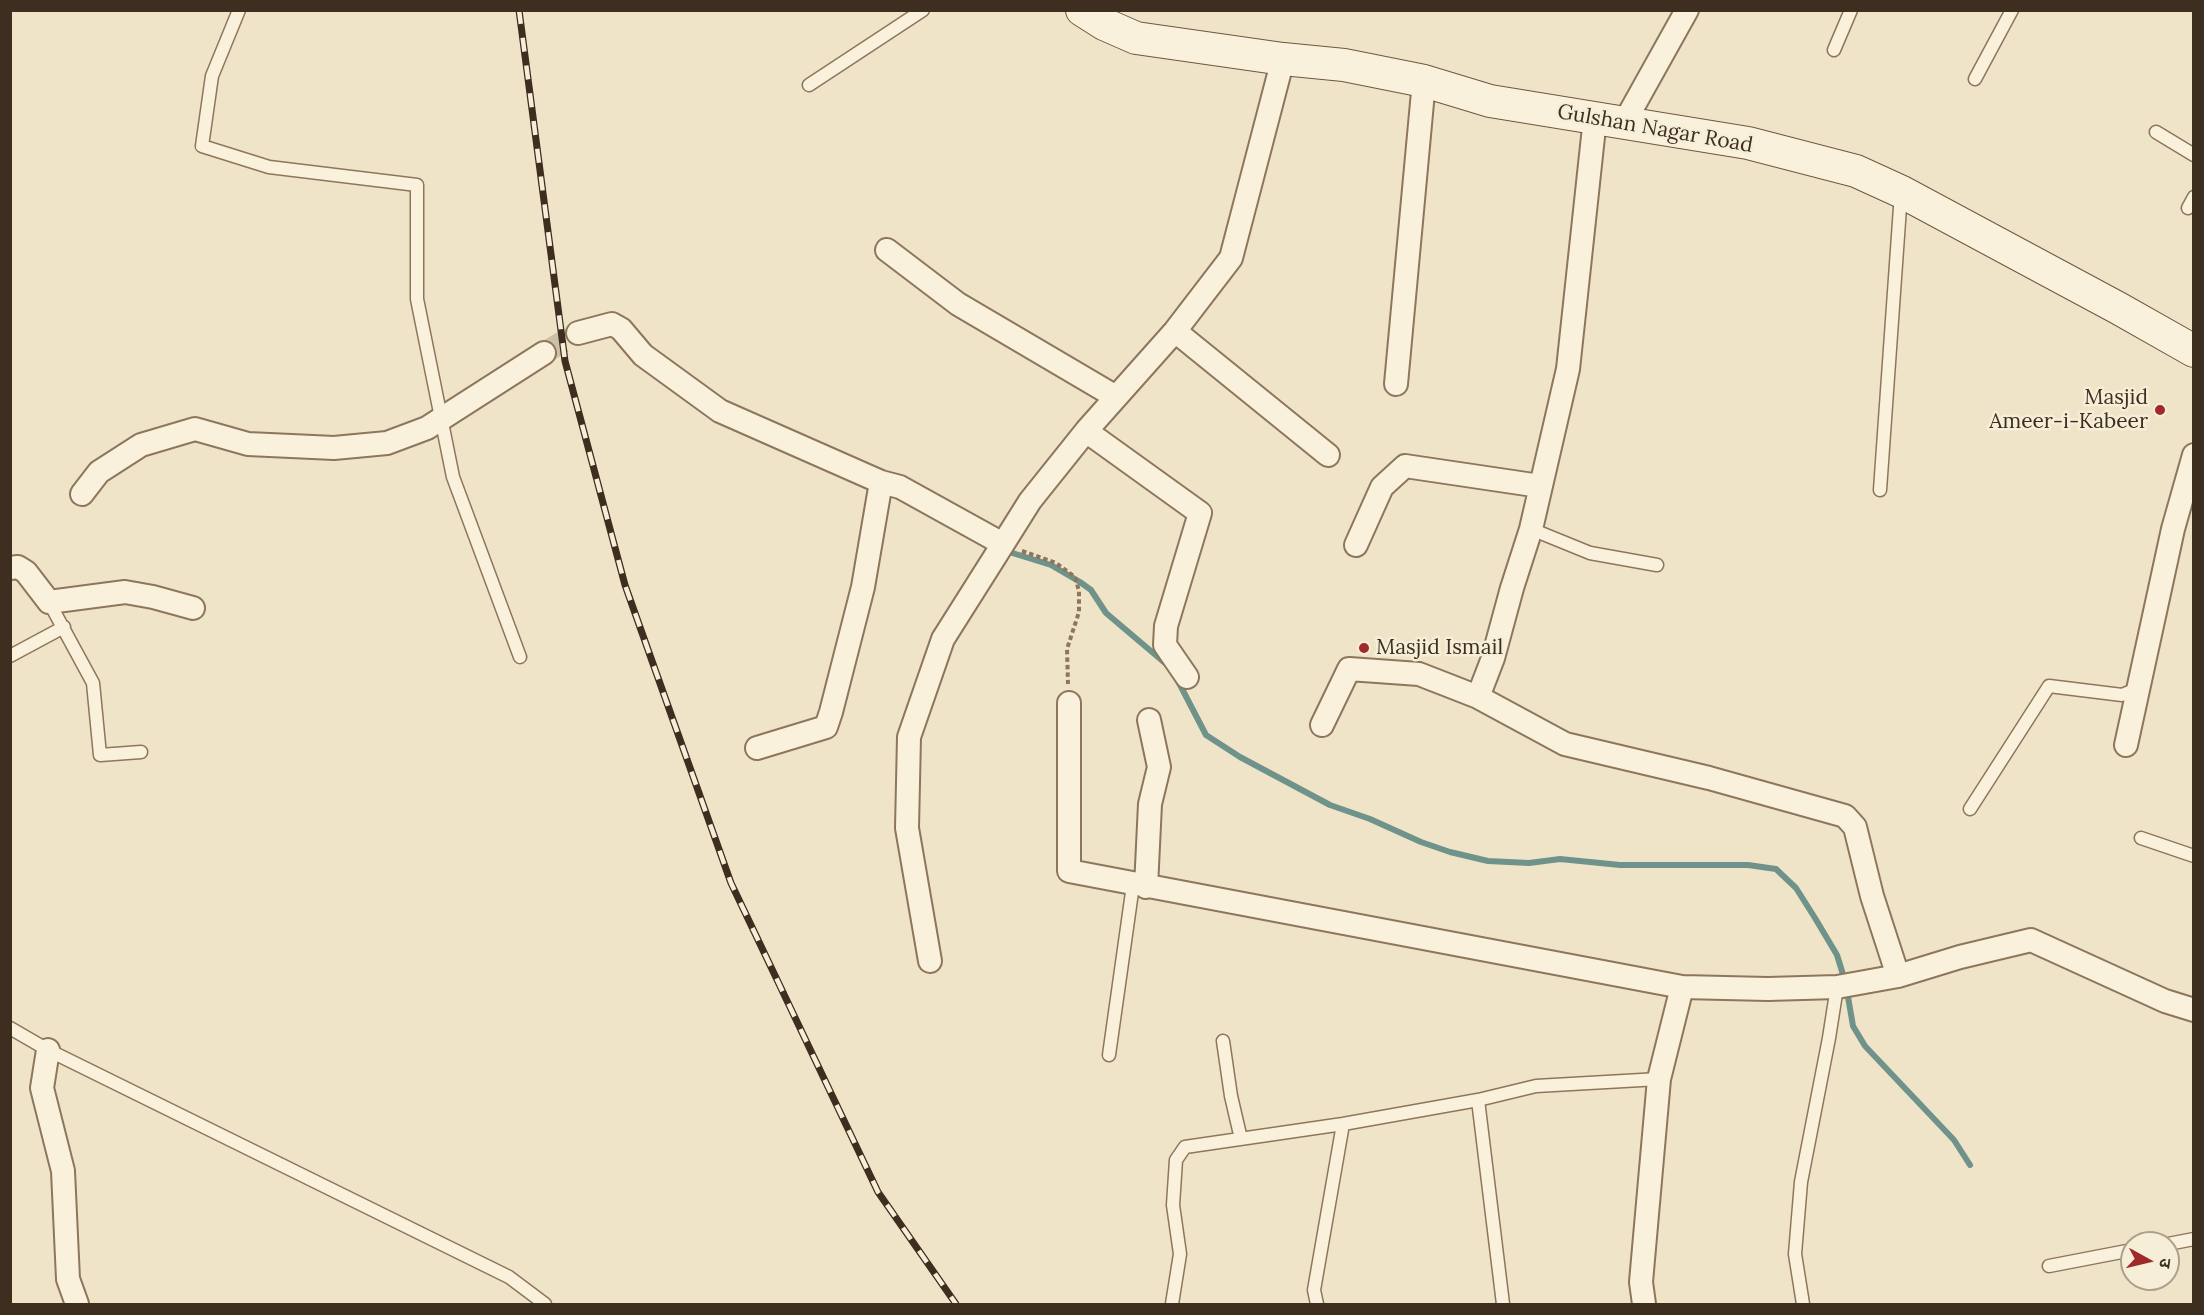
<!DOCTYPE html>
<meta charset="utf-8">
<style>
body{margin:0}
#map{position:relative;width:2204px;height:1315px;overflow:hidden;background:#f0e4c8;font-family:Lora,"Noto Sans Devanagari",serif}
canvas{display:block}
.frame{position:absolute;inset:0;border:12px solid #3d2e20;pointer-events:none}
.north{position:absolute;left:2120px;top:1231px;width:60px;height:60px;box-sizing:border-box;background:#f7eed8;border:2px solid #ada18e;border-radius:50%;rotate:98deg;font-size:16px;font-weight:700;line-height:24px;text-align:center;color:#3d2e20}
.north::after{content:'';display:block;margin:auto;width:21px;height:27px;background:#9e2a2b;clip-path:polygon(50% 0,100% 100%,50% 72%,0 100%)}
</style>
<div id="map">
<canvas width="2204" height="1315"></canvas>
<div class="frame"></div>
<div class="north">उ</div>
</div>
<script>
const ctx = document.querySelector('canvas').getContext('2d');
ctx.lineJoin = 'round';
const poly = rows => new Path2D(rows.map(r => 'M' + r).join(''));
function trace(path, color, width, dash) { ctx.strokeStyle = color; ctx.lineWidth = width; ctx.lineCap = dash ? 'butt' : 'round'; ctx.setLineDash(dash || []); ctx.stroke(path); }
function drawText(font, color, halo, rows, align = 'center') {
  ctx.font = font + ' Lora,serif'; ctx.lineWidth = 5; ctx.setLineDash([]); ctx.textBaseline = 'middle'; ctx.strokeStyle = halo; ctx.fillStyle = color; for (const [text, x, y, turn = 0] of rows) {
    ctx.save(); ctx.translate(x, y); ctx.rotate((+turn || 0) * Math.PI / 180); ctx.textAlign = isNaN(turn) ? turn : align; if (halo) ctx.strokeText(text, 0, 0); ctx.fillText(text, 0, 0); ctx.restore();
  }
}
const stream = poly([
 [1006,551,1051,565,1080,582,1091,590,1106,613,1165,663],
 [1178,681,1206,735,1240,757,1330,805,1370,819,1421,842,1450,852,1488,861,1529,863,1560,859,1620,865,1748,865,1776,869,1796,888,1815,918,1837,955,1845,981],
 [1847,991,1853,1026,1865,1046,1954,1140,1970,1165]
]);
const streetTunnel = poly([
 [544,353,578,333]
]);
const path = poly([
 [1022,551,1056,563,1075,577,1079,591,1079,612,1067,649,1068,684]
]);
const lane = poly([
 [239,10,212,76,202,146,269,167,417,185,417,299,453,477,520,657],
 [1834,50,1851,10],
 [1975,79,2012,10],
 [809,85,923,10],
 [2156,132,2194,155],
 [2188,208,2194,197],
 [1880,490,1901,193],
 [1531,529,1590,553,1657,565],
 [49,602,93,683,100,755,141,752],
 [10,656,64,627],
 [1970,809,2049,686,2122,695,2139,688],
 [2141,838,2194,856],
 [10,1028,48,1050,509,1277,545,1304],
 [1223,1041,1231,1096,1241,1139],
 [1109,1055,1133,885],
 [1478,1100,1503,1304],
 [2168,1244,2194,1239],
 [2049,1266,2132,1250],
 [1172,1304,1180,1254,1173,1205,1176,1160,1185,1147,1343,1124,1478,1100,1536,1086,1659,1079],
 [1317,1304,1314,1290,1343,1124],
 [1803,1304,1795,1254,1801,1182,1829,1038,1837,987]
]);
const street = poly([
 [1595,118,1568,369,1531,529,1512,588,1493,658,1478,697,1565,744,1709,778,1845,816,1855,827,1872,896,1898,976],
 [1624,123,1687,10],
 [887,250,958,304,1116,397],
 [1175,331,1328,455],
 [578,333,612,324,621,329,643,355,720,411,881,482,900,487,1003,544,943,639,909,737,907,828,930,961],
 [1396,384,1424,81],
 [1086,431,1200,513,1166,626,1165,645,1187,677],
 [82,494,99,472,141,445,195,429,248,444,334,448,387,443,427,428,441,419,544,353],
 [1003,544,1030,501,1086,431,1175,331,1231,258,1283,59],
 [1356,545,1382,487,1405,466,1540,486],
 [10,568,18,567,26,572,49,602,125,592,153,597,193,608],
 [1069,703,1069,871,1682,987,1768,989,1837,987,1898,976,1960,957,2031,940,2165,1001,2194,1010],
 [1322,725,1349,669,1419,674,1478,697],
 [2126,745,2173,529,2194,455],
 [757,748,826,727,831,712,863,587,881,482],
 [1146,887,1150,804,1159,767,1149,720],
 [48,1050,42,1088,63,1171,68,1279,77,1304],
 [1644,1304,1641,1282,1659,1079,1682,987]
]);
const secondary = poly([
 [1082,10,1104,24,1136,38,1283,59,1344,65,1424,81,1490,101,1748,143,1856,171,1902,192,2118,308,2194,351]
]);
const rail = poly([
 [519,10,565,361,625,585,731,883,878,1192,956,1304]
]);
const markers = [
 [2160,410,6,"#9e2a2b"],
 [1364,648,6,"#9e2a2b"]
];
const streetNames = [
 ["Gulshan Nagar Road",1655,129,10]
];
const poiNames = [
 ["Masjid",2148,398],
 ["Ameer-i-Kabeer",2148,422],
 ["Masjid Ismail",1376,648,"left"]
];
trace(stream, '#6f938a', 6);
trace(streetTunnel, '#ccc0a6', 22, [22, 11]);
trace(lane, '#8d765c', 15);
trace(street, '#8d765c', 26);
trace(secondary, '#6f573f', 34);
trace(path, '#8d765c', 4, [4.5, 3]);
trace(lane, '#faf1dc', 12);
trace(street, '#faf1dc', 22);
trace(secondary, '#faf1dc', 32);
trace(rail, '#3d2e20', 7);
trace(rail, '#f7eed8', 4.5, [14]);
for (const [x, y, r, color] of markers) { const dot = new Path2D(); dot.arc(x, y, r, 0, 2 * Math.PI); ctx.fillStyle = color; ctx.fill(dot); trace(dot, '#f7eed8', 2); }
drawText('21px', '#3d2e20', '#f7eed8', streetNames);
drawText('21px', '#3d2e20', '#f7eed8', poiNames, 'right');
</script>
